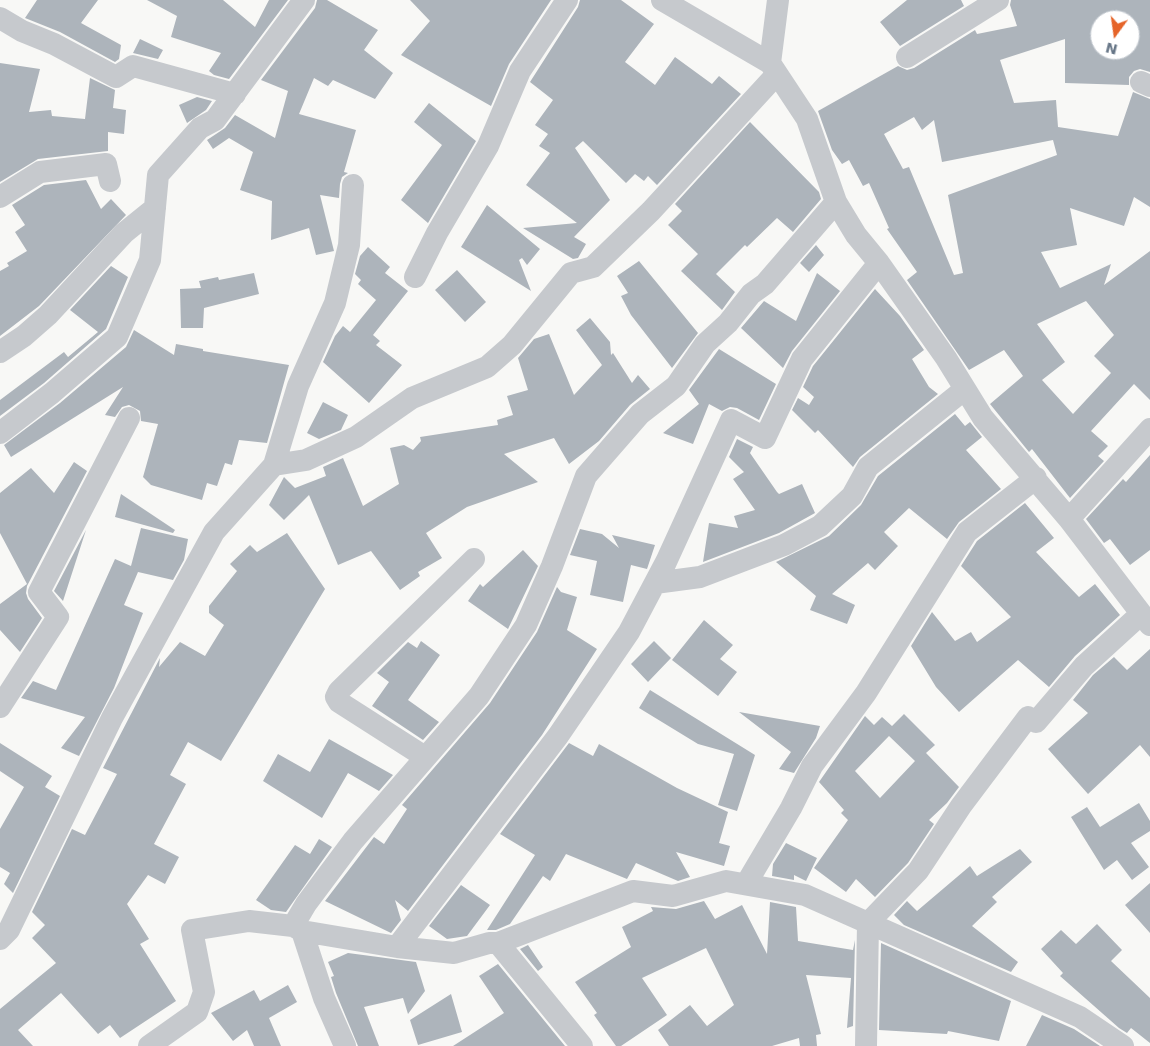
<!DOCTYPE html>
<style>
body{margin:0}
#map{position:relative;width:1150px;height:1046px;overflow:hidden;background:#f8f8f6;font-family:"DejaVu Sans",sans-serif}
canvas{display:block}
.north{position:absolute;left:1090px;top:10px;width:50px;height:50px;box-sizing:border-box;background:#fff;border:1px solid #c2c8cf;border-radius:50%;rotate:194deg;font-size:14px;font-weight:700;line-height:20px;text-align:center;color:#677687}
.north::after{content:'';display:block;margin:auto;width:18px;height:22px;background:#e56429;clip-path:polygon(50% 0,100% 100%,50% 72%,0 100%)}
</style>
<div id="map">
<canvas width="1150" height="1046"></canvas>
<div class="north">N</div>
</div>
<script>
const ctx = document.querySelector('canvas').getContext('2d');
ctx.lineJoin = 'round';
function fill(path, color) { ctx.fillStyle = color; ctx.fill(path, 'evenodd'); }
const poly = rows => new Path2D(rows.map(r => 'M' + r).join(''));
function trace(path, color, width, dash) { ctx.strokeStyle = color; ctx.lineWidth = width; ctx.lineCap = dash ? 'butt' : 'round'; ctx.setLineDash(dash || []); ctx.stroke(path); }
const building = poly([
 [37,0,98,0,81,23,121,45,119,59,115,62,60,32,25,18],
 [147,0,223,0,255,27,269,0,288,0,229,79,214,75,209,71,221,53,171,37,177,16],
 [317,0,327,0,378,30,364,50,393,73,375,99,333,80,328,86,314,78,299,114,356,130,344,172,348,173,342,177,340,184,339,198,320,195,334,251,316,255,309,228,271,240,272,201,240,190,253,152,229,138,213,149,207,140,225,128,235,115,275,138,288,91,261,80,315,8],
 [410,0,551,0,509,64,491,106,401,55,430,21],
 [580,0,621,0,654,24,625,62,655,85,675,57,712,84,719,76,741,94,657,185,648,176,644,181,635,174,626,183,583,141,575,148,610,200,574,237,586,244,578,258,573,259,523,228,577,223,526,185,550,153,539,146,548,134,535,125,553,100,530,82,578,7],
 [907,0,961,0,964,6,900,46,880,22],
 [1011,0,1150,0,1150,72,1140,69,1134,71,1129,77,1129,85,1065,83,1065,39,1000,60,1014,103,1056,100,1058,127,1118,136,1133,92,1150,99,1150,207,1134,197,1124,226,1070,208,1077,245,1041,252,1060,288,1111,264,1104,285,1150,251,1150,400,1134,384,1091,431,1108,446,1098,456,1104,461,1070,498,1032,449,1029,452,990,404,1023,376,1004,350,969,370,907,280,917,272,887,229,889,228,869,183,863,186,849,160,842,164,832,150,818,111,898,66,907,70,914,68,975,30,977,34,1017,26,1010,5],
 [1100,20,1130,20,1130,50,1100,50],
 [914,117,922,130,934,120,942,162,1053,140,1057,155,948,195,963,273,954,275,909,167,903,169,884,134],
 [1086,301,1114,335,1094,356,1111,373,1073,414,1042,380,1065,362,1037,324],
 [140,39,163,50,158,59,133,53],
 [0,63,40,69,29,112,51,110,52,116,85,119,90,78,115,90,113,108,126,110,124,134,108,132,108,151,38,159,0,182],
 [197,97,212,101,206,110,187,123,179,105],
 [429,103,476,141,428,223,401,200,442,145,414,122],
 [750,122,819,192,821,199,793,232,777,218,747,247,745,245,716,274,735,292,722,310,681,271,698,254,668,225,682,211,675,204],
 [86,180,101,209,111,199,126,215,39,306,0,336,0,271,9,266,7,263,27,251,15,232,25,225,12,205,44,185],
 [487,205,540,249,527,265,522,258,519,260,531,291,461,247],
 [816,245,824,255,809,272,800,263],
 [368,247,390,267,385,273,408,291,373,335,380,341,376,345,402,365,369,403,323,362,335,336,343,326,350,332,376,300,358,284,361,280,355,274,360,256],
 [639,261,698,333,672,368,631,315,621,296,628,293,617,276],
 [111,266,128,277,106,329,44,383,0,416,0,400,64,352,68,357,98,332,70,310],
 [457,270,486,302,465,322,435,290],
 [254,273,259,294,204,308,203,328,181,328,180,289,201,288,199,281,218,277,219,280],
 [817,273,840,291,792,351,783,368,741,328,764,301,796,321],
 [875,289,900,316,924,350,912,359,929,387,938,394,860,457,853,467,818,430,815,433,792,410,798,398,809,405,814,397,803,387,813,366],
 [590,318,610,342,611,355,613,353,632,383,638,375,650,389,630,405,599,441,569,464,554,438,504,454,538,482,467,507,426,533,442,558,418,572,420,576,400,590,371,551,338,565,309,495,284,520,269,505,284,477,295,488,326,476,323,467,343,458,363,506,399,484,390,448,404,445,413,450,421,441,420,437,498,425,497,420,513,415,507,396,528,390,518,358,534,339,549,334,574,395,602,365,576,330],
 [134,330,174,355,176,344,203,349,203,351,289,365,267,443,239,440,232,465,225,463,217,486,207,483,202,500,151,485,143,477,158,424,141,421,140,411,129,405,122,407,115,417,105,415,123,387,11,457,4,445,60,403,126,347],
 [719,349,776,384,759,420,737,408,730,407,722,411,709,404,693,444,663,433,699,404,689,390],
 [323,402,348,415,341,430,319,439,307,433],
 [955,414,965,426,970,422,982,437,966,450,1001,489,959,522,947,539,909,508,884,532,898,546,875,570,868,563,832,594,855,605,847,624,810,610,816,596,776,562,829,536,861,505,878,476],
 [737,439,753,447,750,453,777,492,779,494,802,484,815,513,779,533,703,562,709,523,738,528,734,516,755,510,733,479,744,472,729,457],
 [1150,455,1150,550,1130,565,1110,539,1104,543,1086,519,1123,479,1126,482],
 [74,462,87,471,27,586,26,593,28,599,42,618,20,652,0,630,0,604,27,584,0,533,0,493,31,468,54,493],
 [121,494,175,530,173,533,115,517],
 [1025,503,1054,538,1036,552,1079,597,1095,584,1120,615,1075,656,1049,687,1018,660,959,712,936,687,911,646,932,612,955,641,971,632,977,642,1011,617,961,566,977,541],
 [141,528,188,539,184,560,173,580,138,572,124,605,143,613,114,688,79,756,61,748,85,717,21,698,33,681,56,690,115,559,131,566],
 [580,529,602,534,619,548,612,535,655,545,647,569,631,565,623,602,590,595,597,561,570,555],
 [86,530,63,601,54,591],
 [287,533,325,589,221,761,188,742,170,775,186,784,154,844,179,857,165,884,148,875,127,904,149,939,140,944,176,1001,120,1038,110,1025,98,1034,61,993,18,1030,33,1046,0,1046,0,1009,56,963,32,938,45,925,32,912,72,829,85,835,117,774,103,768,160,658,159,667,180,642,205,656,224,625,209,613,209,606,237,571,230,564,250,545,257,552],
 [523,550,538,566,508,629,468,601,480,584,483,587],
 [557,587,561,592,577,597,567,630,597,649,542,735,408,911,395,900,401,920,391,933,325,901,374,837,384,844,407,809,402,805,490,703,537,632],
 [704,620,733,645,720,659,737,672,718,696,672,660],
 [421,641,440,655,408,700,439,722,423,740,372,706,389,682,377,673,408,642,417,648],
 [654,641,671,658,648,682,631,664],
 [1150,649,1150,757,1140,745,1088,794,1048,749,1088,713,1073,700,1093,675,1114,657,1127,670],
 [650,690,755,755,737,811,718,805,734,754,698,744,639,708],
 [739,712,820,726,816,738,794,773,779,769,791,752],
 [904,714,935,745,926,753,959,787,947,803,929,820,934,824,908,863,875,897,856,879,846,892,814,868,848,820,841,813,844,810,819,782,865,716,874,725,882,717,892,726],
 [889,736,915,761,880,798,855,771],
 [329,739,393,775,379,791,348,773,322,818,263,781,278,754,310,772],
 [0,743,52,776,45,787,60,796,13,893,4,884,10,873,0,867,0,829,24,787,0,771],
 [569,743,593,756,599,744,677,788,728,812,719,843,730,846,724,866,676,852,690,877,678,881,636,863,627,879,566,854,550,881,543,876,510,924,496,930,487,930,535,855,500,834],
 [1139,803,1150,821,1150,831,1131,843,1149,867,1132,880,1117,860,1104,870,1071,817,1087,807,1100,827],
 [319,839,332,847,286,912,271,910,256,900,295,845,310,854],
 [786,843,817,858,806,881,794,875,794,880,772,876,773,864],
 [1020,849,1032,862,992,897,997,902,972,926,1018,962,1011,972,904,925,894,915,907,901,917,911,970,866,977,876],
 [1150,883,1150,933,1125,905],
 [461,885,490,905,467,936,447,939,429,926],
 [704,901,715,919,742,905,767,954,770,902,796,907,798,941,853,950,855,940,853,1026,847,1028,851,978,806,975,821,1034,816,1035,817,1046,800,1046,799,1038,772,1046,669,1046,658,1030,690,1005,707,1026,734,1005,706,948,642,978,667,1015,621,1046,616,1046,594,1015,597,1013,575,982,631,947,622,927,653,911,651,907,676,909],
 [1097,924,1122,950,1111,961,1150,998,1150,1043,1131,1028,1127,1033,1119,1028,1060,976,1063,973,1041,949,1061,930,1076,944],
 [881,943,1011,1001,999,1041,948,1031,947,1034,879,1030],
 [528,945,543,967,538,971,520,949],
 [348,953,416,962,425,991,408,1014,403,998,364,1007,379,1046,358,1046,336,993,331,977,334,976,328,962],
 [498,964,565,1046,453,1046,504,1013,479,976],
 [288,985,297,1002,269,1018,281,1046,254,1046,247,1030,233,1041,211,1013,254,990,260,1001],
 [451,994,462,1032,418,1045,410,1020],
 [1042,1015,1074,1029,1100,1046,1026,1046]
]);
const minor = poly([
 [662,0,770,63,807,119,836,202,856,235,879,263,946,358,983,418,1069,519,1150,625],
 [0,18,22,31,54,44,116,77,133,66,235,94],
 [907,57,998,0],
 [770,63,778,0],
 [1141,82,1150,86],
 [0,197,40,172,106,164,110,181],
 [415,277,437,233,488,146,520,71,567,0],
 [0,352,24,336,48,315,124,233,155,208],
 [0,433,52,393,117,337,150,260,158,175,200,128,215,120,304,0],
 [274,465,306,460,356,437,412,398,487,367,512,345,571,273,593,267,651,211,777,74],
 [1069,519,1150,429],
 [655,583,700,577,784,545,820,526,852,496,868,467,965,389],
 [0,707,58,617,39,592,129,418],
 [425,757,339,702,336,697,339,691,474,559],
 [746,884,791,808,812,766,866,693,967,532,1036,478],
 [293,926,306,904,353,841,479,696,526,625,552,566,586,476,640,414,676,386,705,344,728,323,751,294,765,284,836,202],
 [302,931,324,998,345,1046],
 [0,939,9,930,112,718,214,532,274,465,298,386,335,303,349,245,353,185],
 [498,943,582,1046],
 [397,947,558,736,629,632,666,562,731,420,765,438,802,359,879,263],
 [149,1046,197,1012,204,992,192,930,249,921,293,926,302,931,397,947,454,953,489,943,498,943,633,891,673,896,726,881,805,895,1080,1017,1123,1046],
 [866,1046,868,923,918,871,961,806,1028,717,1036,722,1084,666,1141,614]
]);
fill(building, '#adb4bb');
trace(minor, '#c6c9cd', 22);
</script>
